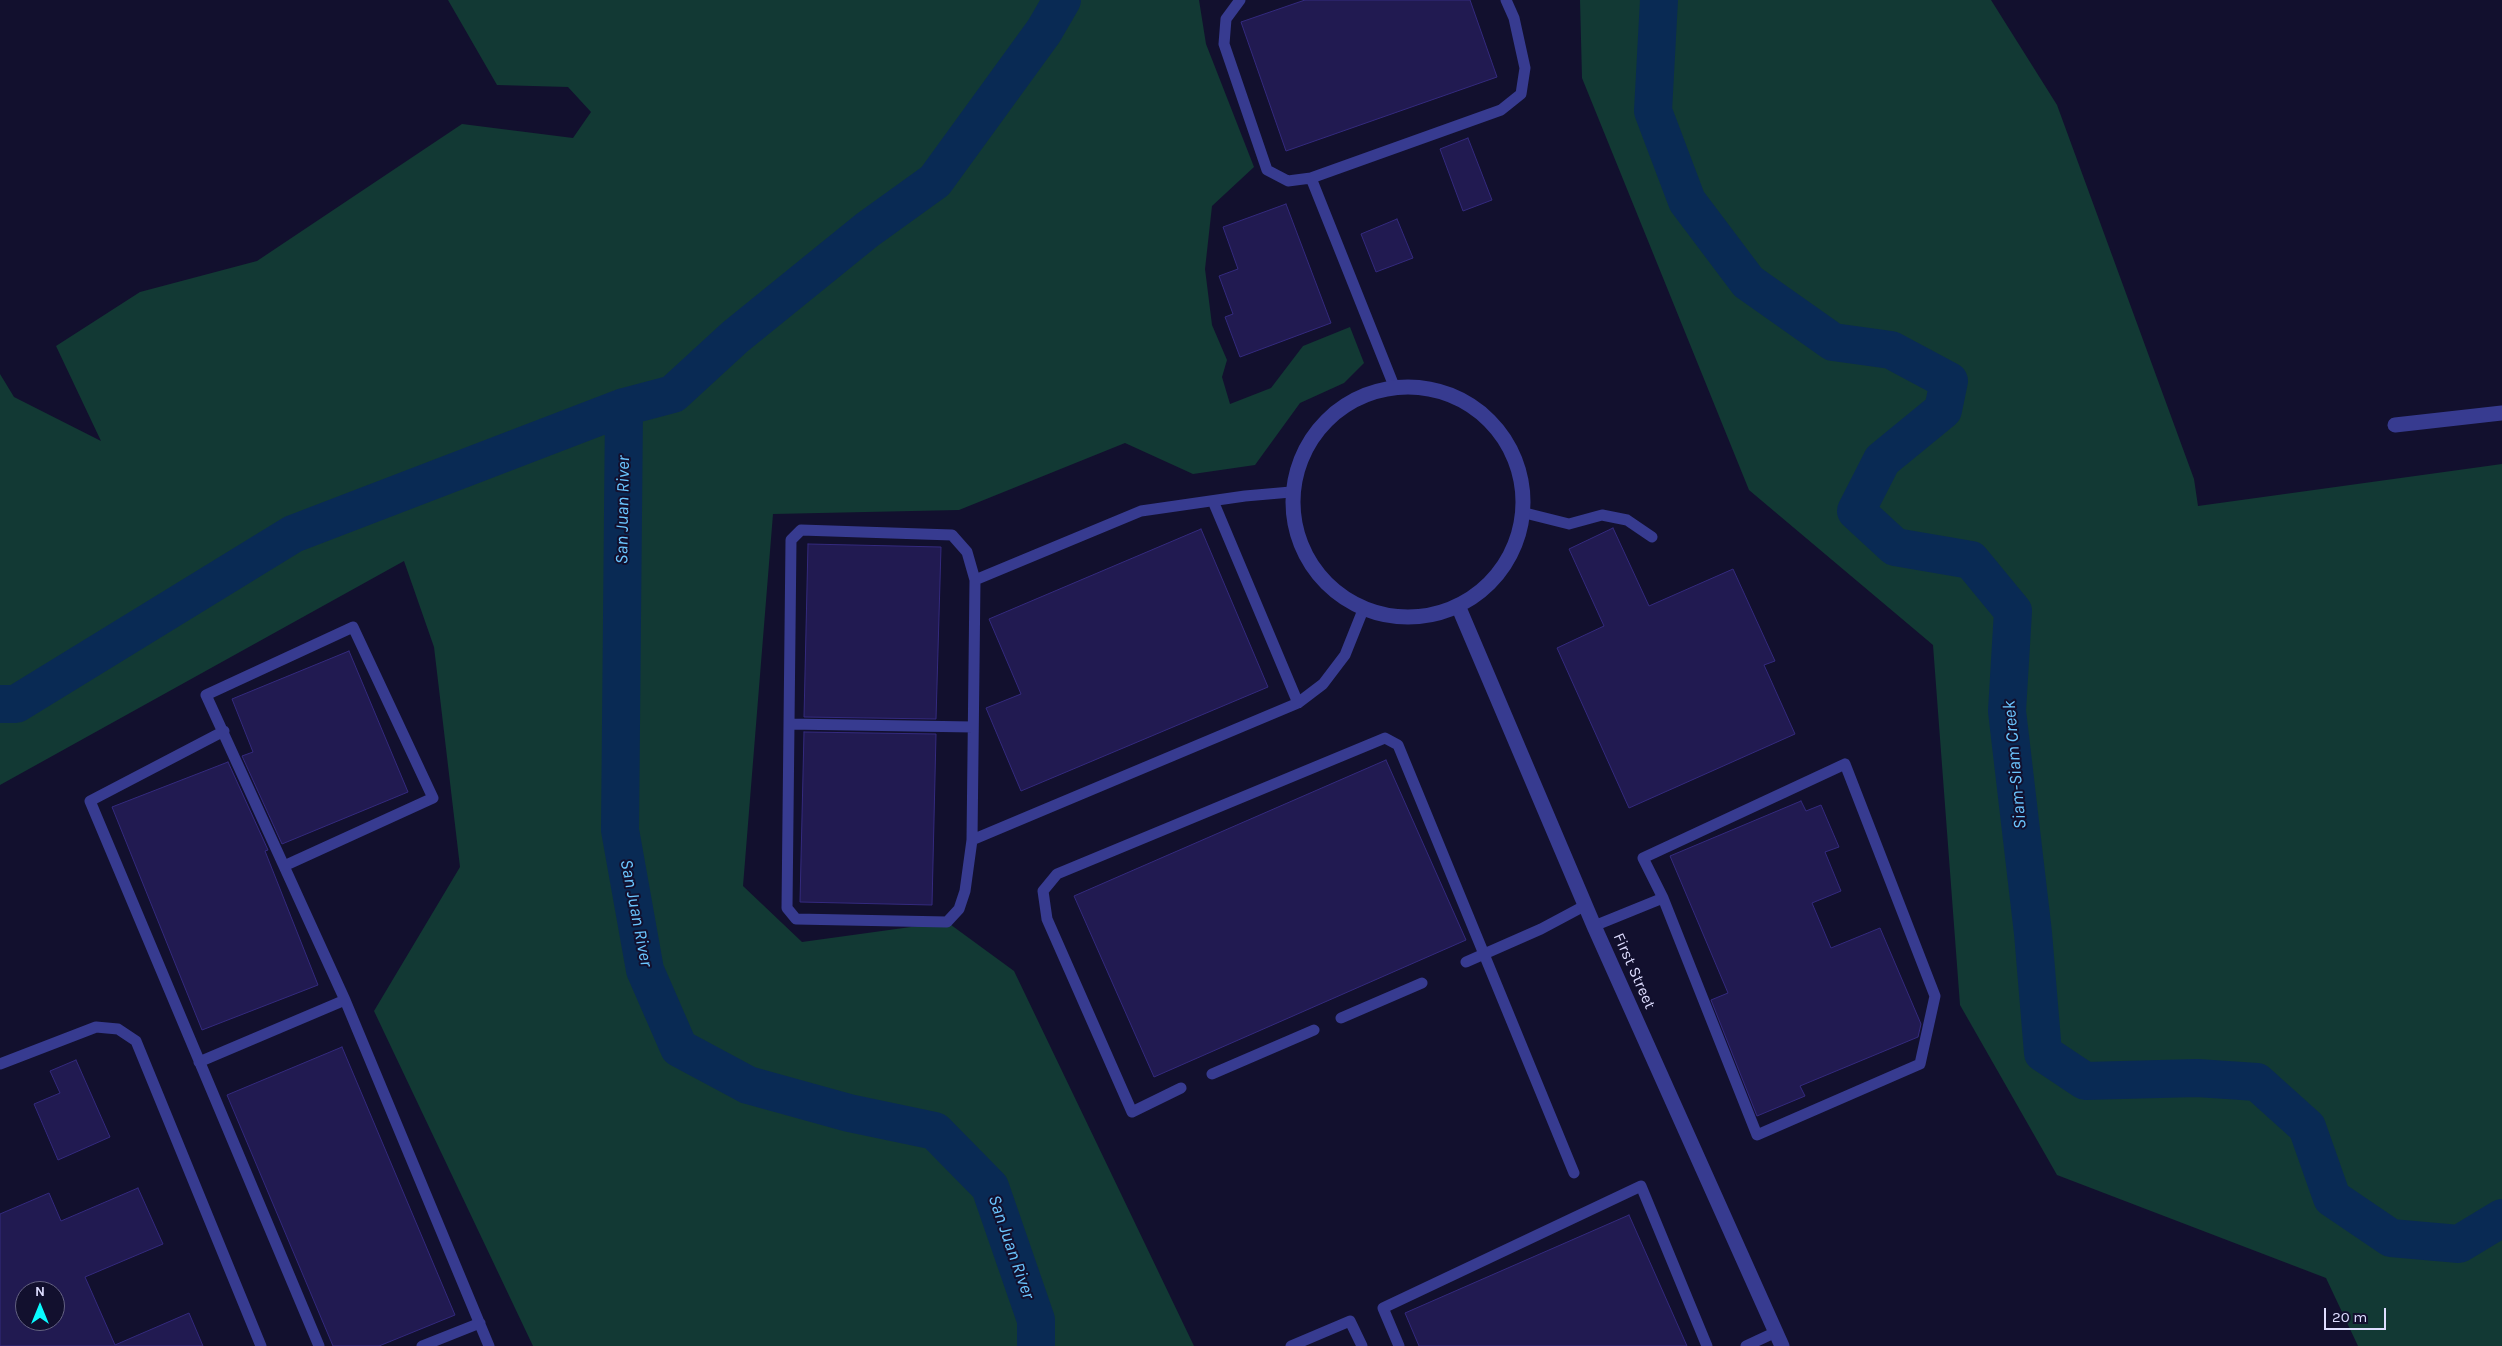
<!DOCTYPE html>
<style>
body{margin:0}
#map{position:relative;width:2502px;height:1346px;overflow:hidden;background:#12102e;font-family:Karla,sans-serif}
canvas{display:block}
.north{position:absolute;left:15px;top:1281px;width:50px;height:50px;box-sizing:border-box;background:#12102e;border:1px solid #646282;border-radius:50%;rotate:0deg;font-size:14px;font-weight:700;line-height:20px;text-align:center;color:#deddff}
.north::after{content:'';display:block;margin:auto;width:18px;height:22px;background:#09faff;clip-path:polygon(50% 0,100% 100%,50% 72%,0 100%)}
.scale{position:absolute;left:2324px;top:1308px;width:62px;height:22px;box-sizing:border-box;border:2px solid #deddff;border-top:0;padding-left:6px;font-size:15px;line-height:18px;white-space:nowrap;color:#deddff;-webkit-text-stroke:4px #12102e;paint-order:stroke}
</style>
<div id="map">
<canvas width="2502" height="1346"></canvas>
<div class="north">N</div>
<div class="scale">20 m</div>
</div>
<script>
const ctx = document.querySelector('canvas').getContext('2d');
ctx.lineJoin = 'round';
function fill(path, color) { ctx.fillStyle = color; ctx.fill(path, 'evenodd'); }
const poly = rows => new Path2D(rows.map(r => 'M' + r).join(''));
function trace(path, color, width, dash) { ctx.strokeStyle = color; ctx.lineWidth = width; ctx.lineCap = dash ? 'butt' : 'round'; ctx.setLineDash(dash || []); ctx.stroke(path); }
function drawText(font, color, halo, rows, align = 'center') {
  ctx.font = font + ' Karla,sans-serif'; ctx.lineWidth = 4; ctx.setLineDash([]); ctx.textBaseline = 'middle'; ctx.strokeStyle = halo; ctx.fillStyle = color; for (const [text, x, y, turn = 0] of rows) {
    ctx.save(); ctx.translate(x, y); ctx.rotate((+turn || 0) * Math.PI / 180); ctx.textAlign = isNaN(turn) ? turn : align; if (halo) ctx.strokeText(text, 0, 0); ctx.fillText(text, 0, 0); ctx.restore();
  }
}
const green = poly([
 [448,0,1199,0,1206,44,1254,167,1212,206,1205,269,1212,325,1227,360,1222,377,1230,404,1271,388,1303,346,1350,327,1364,363,1344,383,1300,403,1255,465,1193,474,1125,443,959,510,773,514,743,886,802,942,947,922,1014,971,1194,1346,533,1346,374,1011,460,867,434,647,404,561,0,785,0,374,14,397,101,441,56,346,140,292,257,261,462,124,573,138,591,112,568,87,497,85],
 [1580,0,1991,0,2057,105,2194,479,2198,506,2502,464,2502,1346,2358,1346,2326,1278,2057,1175,1960,1005,1933,645,1749,490,1582,78]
]);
const river = poly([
 [1659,0,1653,111,1687,201,1748,282,1833,342,1891,350,1949,381,1943,410,1882,460,1856,511,1895,547,1971,560,2013,611,2007,711,2033,933,2043,1053,2085,1081,2197,1078,2257,1082,2307,1127,2332,1198,2391,1238,2459,1244,2502,1218],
 [624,407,620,830,645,970,679,1048,748,1085,849,1113,935,1131,990,1187,1036,1320,1036,1346],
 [0,704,16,704,293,534,624,407,673,394,735,337,867,230,935,181,1044,31,1062,0]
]);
const building = poly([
 [1305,0,1470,0,1497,77,1286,151,1241,22,1305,0],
 [1468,138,1492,200,1463,211,1440,149,1468,138],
 [1286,204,1331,323,1240,357,1225,317,1233,314,1219,276,1238,269,1223,227,1286,204],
 [1397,219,1413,258,1376,272,1361,234,1397,219],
 [1613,528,1649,606,1733,569,1775,661,1764,665,1795,734,1629,808,1557,648,1604,626,1569,549,1613,528],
 [1201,529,1268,687,1021,791,986,708,1021,694,989,619,1201,529],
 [808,544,941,547,936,719,804,717,808,544],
 [349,651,408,792,282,844,242,756,253,752,232,699,349,651],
 [804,732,936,734,932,905,800,902,804,732],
 [1386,760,1466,940,1154,1077,1074,896,1386,760],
 [228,762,268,850,265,851,318,985,202,1030,112,807,228,762],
 [1801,801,1806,811,1821,805,1839,847,1825,852,1841,891,1812,903,1831,948,1880,928,1921,1024,1918,1037,1800,1086,1805,1096,1757,1116,1711,1000,1728,993,1670,856,1801,801],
 [342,1047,455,1315,379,1346,333,1346,227,1095,342,1047],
 [76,1060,110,1137,58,1160,34,1104,60,1093,50,1071,76,1060],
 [138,1188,163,1244,85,1277,115,1345,189,1313,203,1346,0,1346,0,1214,49,1193,61,1221,138,1188],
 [25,1291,55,1291,55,1321,25,1321,25,1291],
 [1629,1215,1687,1346,1419,1346,1405,1313,1629,1215]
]);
const lane = poly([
 [1240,0,1226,19,1224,44,1267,170,1288,181,1311,178,1501,110,1521,94,1525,68,1514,18,1506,0],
 [1311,178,1394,386],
 [1213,501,1298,703],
 [1525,513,1569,524,1602,515,1627,520,1652,537],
 [801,530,952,535,967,552,975,580,972,840,965,891,959,909,947,922,796,919,787,908,791,540,801,530],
 [975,580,1141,511,1245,496,1291,492],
 [789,724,973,727],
 [224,731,90,801,319,1346],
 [1845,764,1935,996,1920,1064,1757,1135,1663,898,1643,858,1845,764],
 [972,840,1298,703,1323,684,1345,655,1363,610],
 [284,866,433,798,353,627,206,695,345,1000,489,1346],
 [1594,926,1663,898],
 [1466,962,1541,929,1586,905],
 [1341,1018,1422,983],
 [199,1062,345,1000],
 [0,1064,96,1027,118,1029,136,1041,261,1346],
 [1212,1074,1314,1030],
 [1181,1088,1132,1112,1047,919,1043,891,1057,874,1385,738,1398,745,1574,1173],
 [422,1346,480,1323],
 [1291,1346,1350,1321,1362,1346],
 [1399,1346,1383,1308,1641,1186,1707,1346],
 [1746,1346,1776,1332]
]);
const street = poly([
 '1293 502a115 115 0 1 1 230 0a115 115 0 1 1-230 0Z',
 [2395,425,2502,413],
 [1459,608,1594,926,1782,1346]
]);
const streetNames = [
 ["First Street",1634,971,66]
];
const waterNames = [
 ["San Juan River",623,510,-89],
 ["Siam-Siam Creek",2015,765,-95],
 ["San Juan River",636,913,79],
 ["San Juan River",1011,1247,71]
];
fill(green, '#123934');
trace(river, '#092a54', 38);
fill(building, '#211a51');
trace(building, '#342a7e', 1);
trace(lane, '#373b90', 11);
trace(street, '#373b90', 15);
drawText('16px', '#deddff', '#12102e', streetNames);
drawText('italic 18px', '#6bc6ff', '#12102e', waterNames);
</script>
